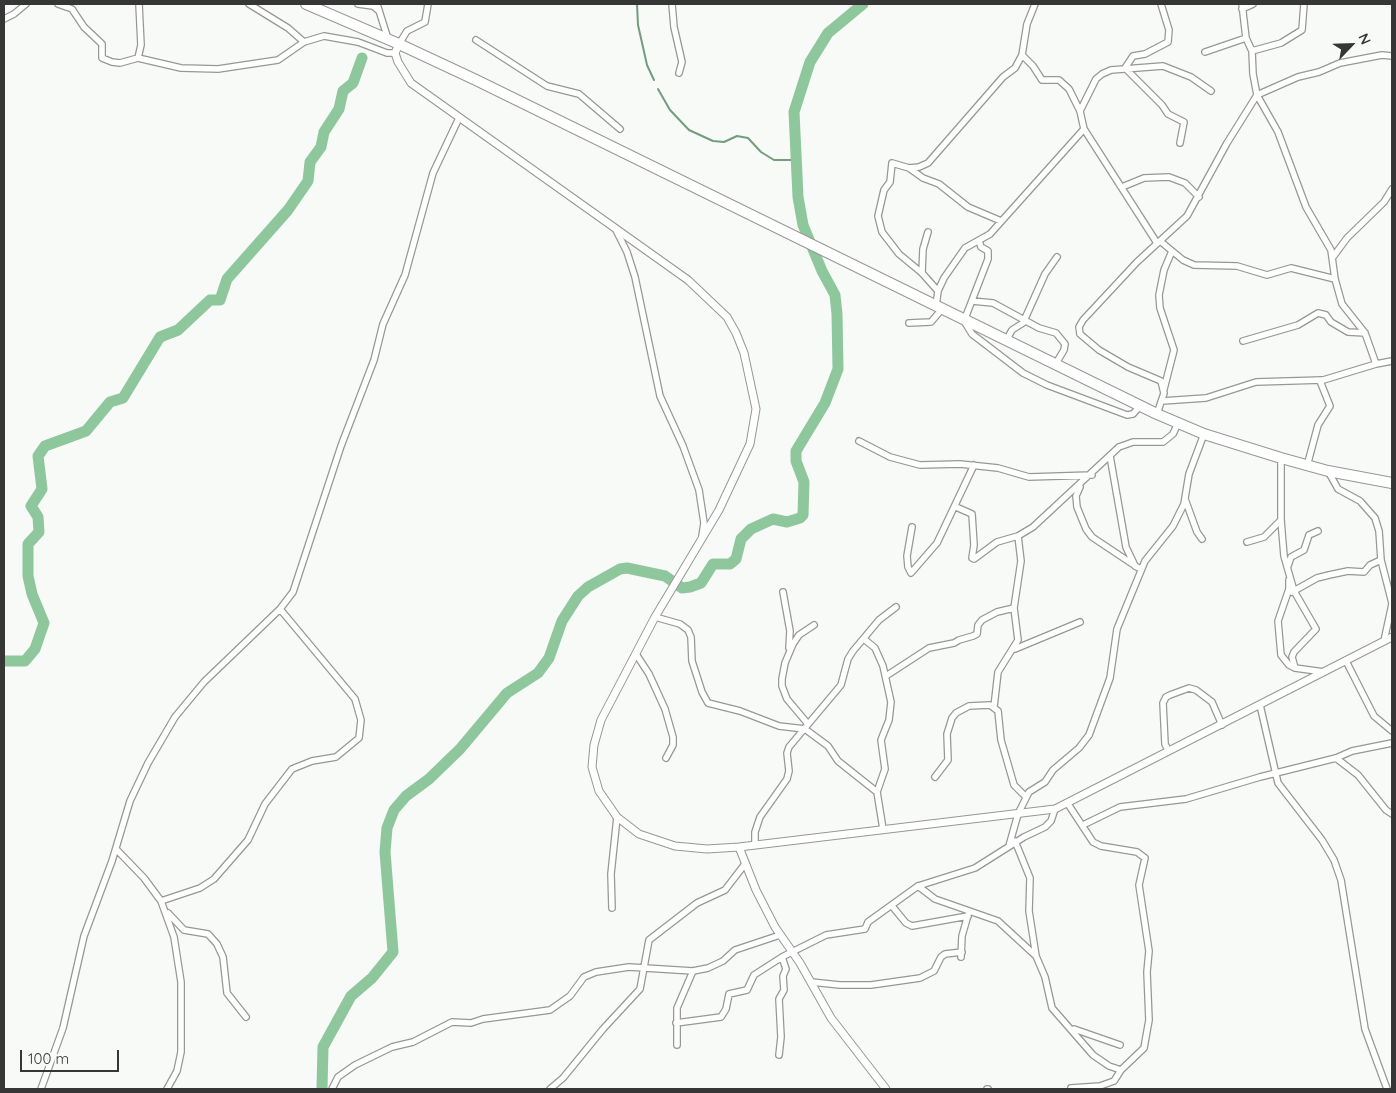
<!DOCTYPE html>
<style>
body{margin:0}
#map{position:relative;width:1396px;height:1093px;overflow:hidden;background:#f7faf7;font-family:Quicksand,sans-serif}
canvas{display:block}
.frame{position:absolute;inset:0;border:5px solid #353635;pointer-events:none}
.north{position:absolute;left:1326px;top:20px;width:50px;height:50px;-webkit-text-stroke:4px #f7faf7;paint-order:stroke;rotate:66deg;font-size:14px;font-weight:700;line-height:20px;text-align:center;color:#353635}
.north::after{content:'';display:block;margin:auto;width:18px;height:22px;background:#353635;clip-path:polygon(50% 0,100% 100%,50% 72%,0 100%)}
.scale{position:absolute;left:20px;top:1050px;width:99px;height:22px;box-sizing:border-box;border:2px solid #353635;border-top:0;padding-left:6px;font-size:15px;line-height:18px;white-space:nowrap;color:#353635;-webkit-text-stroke:4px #f7faf7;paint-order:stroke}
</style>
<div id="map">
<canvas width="1396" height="1093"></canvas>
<div class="frame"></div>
<div class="north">N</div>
<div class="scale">100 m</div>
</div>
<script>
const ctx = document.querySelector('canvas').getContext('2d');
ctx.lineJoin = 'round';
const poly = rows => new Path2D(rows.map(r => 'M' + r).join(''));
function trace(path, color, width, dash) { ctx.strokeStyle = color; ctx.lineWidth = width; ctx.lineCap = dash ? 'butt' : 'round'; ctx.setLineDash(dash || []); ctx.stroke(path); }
const stream = poly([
 [637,4,638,25,647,65,654,80],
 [658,89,670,110,689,130,713,141,724,142,737,136,748,138,761,152,774,160,796,160]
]);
const river = poly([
 [4,661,25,661,35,649,44,623,32,594,28,576,28,544,39,532,38,517,31,506,42,489,38,456,45,446,86,431,110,402,123,398,160,337,178,330,210,300,220,300,227,279,288,210,308,181,310,162,321,147,324,132,339,109,343,91,353,83,362,58],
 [322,1089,323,1047,351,996,372,978,393,952,385,852,387,828,394,810,406,796,429,779,460,749,507,693,538,673,549,658,562,621,578,596,588,587,620,569,627,568,665,576,682,588,690,587,701,583,713,564,730,564,736,559,741,539,751,529,773,519,787,522,800,518,803,515,804,482,796,461,796,451,825,403,838,369,837,314,835,295,822,271,803,225,798,197,794,112,810,62,828,33,863,4]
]);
const minor = poly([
 [58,4,72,9,84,27,102,44,102,58,112,62,120,63,138,58,181,68,218,69,278,60,304,42,324,36,358,42,387,53,395,53],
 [249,4,288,28,304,42],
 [358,4,373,6,379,11],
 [377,4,388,39],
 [672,4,674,27,682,62,679,73],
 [1035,4,1027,24,1022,55,1033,66,1042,80,1059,80,1069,89,1080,111,1084,129,1157,243],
 [1242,4,1246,38,1252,51,1253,74,1257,95,1278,132,1306,207,1331,250,1335,279,1342,304,1365,333,1376,364],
 [1242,9,1253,4],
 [4,19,14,14,26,4],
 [476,40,547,86,579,94,620,129],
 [399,44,407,31,425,22,428,4],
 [1252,51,1281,43,1302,30,1304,4],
 [1205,52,1246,38],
 [138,58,141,45,139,4],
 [1125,68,1162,105,1168,114,1184,122,1180,143],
 [1125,68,1133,56,1145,54,1168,42,1169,30,1161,4],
 [1080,111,1096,79,1102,74,1111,70,1163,66,1191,77,1211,91],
 [909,168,923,178,939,184,968,207,1001,221],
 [1122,187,1144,178,1169,177,1185,183,1199,197],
 [615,228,627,252,635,277,660,396,683,446,699,490,704,523,702,536],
 [979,241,981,247,988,251,988,259,964,321,972,334,1023,373,1047,385,1127,415,1133,414,1140,406],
 [1160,241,1183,260,1194,265,1237,266,1267,275,1291,268,1335,279],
 [1333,257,1347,238,1384,202,1392,189],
 [922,273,923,249,928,232],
 [938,291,922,273,899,254,882,232,878,216,884,190,890,182,892,163,909,168,919,167,928,163,1003,77,1015,68,1022,55],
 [972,301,993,303,1039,328,1056,333,1065,344,1064,350,1055,365],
 [936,306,938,291,944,278,965,248,990,234,1084,129],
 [909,323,931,322,942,309],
 [1006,341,1012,330,1023,323,1045,274,1057,257],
 [1243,341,1298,325,1318,313,1326,315,1331,322,1348,332,1365,333],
 [1164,389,1174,350,1160,308,1159,295,1164,270,1172,251],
 [1162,401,1206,398,1256,382,1322,380],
 [1157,414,1164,393,1161,381,1128,367,1099,350,1080,334,1079,327,1083,320,1137,262,1187,216,1227,143,1257,95,1298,77,1319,72,1340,63,1382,55,1392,56],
 [859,441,890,457,920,465,960,464,998,468,1029,477,1092,475],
 [1110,456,1126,547,1135,566,1141,569],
 [1281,458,1281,520,1284,556,1294,591,1316,629,1294,652,1292,657,1295,668],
 [1307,466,1318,425,1330,406,1320,381,1376,364,1392,361],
 [1328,471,1338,489,1360,501,1375,518,1379,531,1381,560,1392,603],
 [1080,487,1076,496,1077,507,1086,529,1092,537,1134,565],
 [1185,499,1197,532,1202,539],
 [956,507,972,514,974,545,972,558,974,559,997,542,1018,536,1033,527,1119,447,1133,442,1163,442,1173,434,1178,423],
 [912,527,907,556,908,567,911,573,937,543,974,465],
 [1247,542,1264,537,1281,520],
 [1288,566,1291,557,1304,550,1309,535,1318,531],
 [1289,580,1289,589,1278,621,1281,655,1289,665,1295,668,1324,672],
 [783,592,790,631,789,648],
 [1292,592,1317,578,1329,575,1348,571,1364,572,1370,565,1381,560],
 [655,617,680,624,688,630,691,637,692,661,702,692,708,703,740,711,779,726,805,729,828,746,838,761,877,792,883,829],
 [864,639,875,648,883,666,891,702,889,720,881,740,885,769,877,792],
 [1384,641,1392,604],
 [1015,649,1080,622],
 [636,654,649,674,665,709,673,737,673,745,666,758],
 [1346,661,1374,716,1392,731],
 [886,676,929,648,954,643,959,640,973,636,977,634,978,625,982,620,997,612,1014,608],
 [1260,705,1278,783,1322,840,1334,860,1341,880,1365,1029,1387,1089],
 [994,707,998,672,1018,640,1014,608,1021,561,1018,536],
 [808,724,787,699,782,686,782,679,785,663,793,644,799,635,814,625],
 [1168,750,1165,744,1163,703,1166,697,1170,695,1189,688,1196,690,1212,702,1222,725],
 [1336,758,1358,775,1386,810,1392,814],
 [935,777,948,760,947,734,952,718,956,713,969,706,990,705,998,711,1001,740,1014,785,1026,797],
 [1068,804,1093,842,1101,846,1137,852,1145,858,1139,885,1149,951,1147,972,1149,1020,1144,1048,1121,1070,1114,1081,1100,1086,1071,1088],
 [1083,825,1120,807,1186,799,1260,777,1336,758,1352,751,1392,743],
 [1015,841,1030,878,1029,911,1036,956,1045,977,1052,1008,1093,1055,1109,1066,1121,1070],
 [755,845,755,832,760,817,787,779,789,771,787,753,789,747,841,685,848,659,853,651,879,620,896,607],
 [1009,846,1018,814,1029,792,1045,782,1053,770,1079,748,1089,735,1110,678,1117,629,1145,561,1173,526,1184,504,1189,474,1204,434],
 [116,849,144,878,161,901,174,937,181,982,181,1052,177,1071,167,1089],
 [918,886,935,899,998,921,1036,956],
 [161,901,200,888,214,879,248,840,265,804,292,769,312,761,336,757,359,738,361,720,355,699,280,609],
 [892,906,906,923,912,926,968,916],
 [612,908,611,874,617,817],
 [168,913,184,930,208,934,217,944,223,957,227,993,246,1017],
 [961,957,962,936,968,915],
 [811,982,840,985,871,985,920,978,934,971,941,957,945,954,962,952],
 [676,1023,721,1017,726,1009,729,994,747,990,754,975,782,957,826,935,865,929,868,922,918,886,975,868,1024,837,1045,827,1051,821,1055,809],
 [1074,1029,1120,1045],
 [677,1045,677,1008,693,971],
 [779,1055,781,1037,779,999,784,990,783,976,786,969,782,957],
 [41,1089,63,1028,84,936,112,861,130,801,148,763,175,717,204,682,280,609,293,592,341,446,374,360,383,324,405,275,433,173,459,118],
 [332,1089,338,1077,355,1065,392,1047,413,1042,452,1022,471,1023,483,1019,550,1010,570,996,584,977,596,972,629,967,693,971,708,968,723,961,735,950,780,935],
 [550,1089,563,1078,603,1029,640,989,649,940,697,903,725,890,745,864],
 [987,1089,988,1089]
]);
const tertiary = poly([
 [399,44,395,53,398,62,411,83,688,280,727,317,736,333,744,353,756,409,750,444,719,510,655,617,601,720,594,745,592,767,599,791,617,817,639,834,675,846,707,849,739,847,1055,809,1392,637],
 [739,847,756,890,775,927,800,963,831,1018,886,1089]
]);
const trunk = poly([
 [306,4,399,44,476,80,1157,414,1204,434,1281,458,1328,471,1392,483]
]);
trace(stream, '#749c7e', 2);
trace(river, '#8fc79d', 11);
trace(minor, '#959895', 8);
trace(tertiary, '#959895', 9);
trace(trunk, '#959895', 12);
trace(minor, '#fff', 5.5);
trace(tertiary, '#fff', 7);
trace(trunk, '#fff', 10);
</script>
